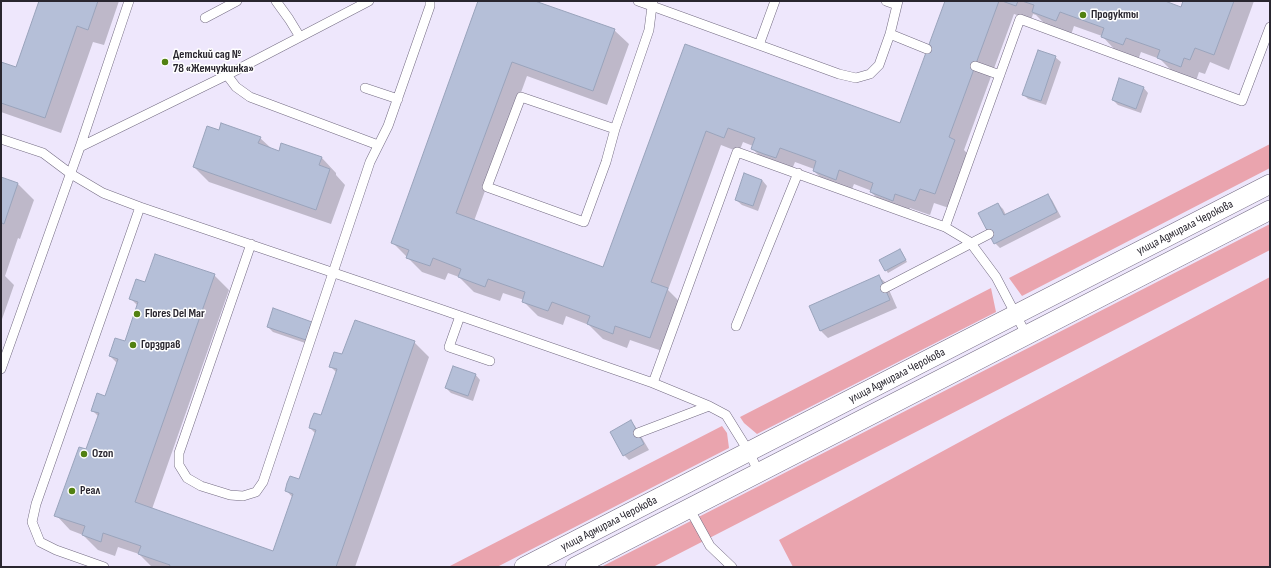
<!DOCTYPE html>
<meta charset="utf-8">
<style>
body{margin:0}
#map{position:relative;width:1271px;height:568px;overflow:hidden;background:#eee7fc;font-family:"Sofia Sans Condensed",sans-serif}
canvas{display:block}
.frame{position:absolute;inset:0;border:2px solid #29262f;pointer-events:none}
</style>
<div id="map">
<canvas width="1271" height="568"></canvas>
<div class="frame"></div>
</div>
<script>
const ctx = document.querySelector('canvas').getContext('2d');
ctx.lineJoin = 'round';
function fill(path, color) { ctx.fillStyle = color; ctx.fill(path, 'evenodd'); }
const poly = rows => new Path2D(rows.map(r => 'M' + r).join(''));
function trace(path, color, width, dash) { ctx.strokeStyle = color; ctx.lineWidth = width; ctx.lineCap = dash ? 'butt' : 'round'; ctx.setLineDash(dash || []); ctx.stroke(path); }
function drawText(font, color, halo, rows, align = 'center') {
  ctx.font = font + ' "Sofia Sans Condensed",sans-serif'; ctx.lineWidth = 3; ctx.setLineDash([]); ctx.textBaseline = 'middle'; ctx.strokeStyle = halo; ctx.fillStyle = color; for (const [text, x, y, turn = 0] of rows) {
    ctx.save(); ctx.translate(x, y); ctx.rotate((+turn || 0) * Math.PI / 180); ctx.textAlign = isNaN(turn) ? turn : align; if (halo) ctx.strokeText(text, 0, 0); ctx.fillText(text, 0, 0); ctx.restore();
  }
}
const green = poly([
 [1270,144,1270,168,1022,296,1009,278],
 [1270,224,1270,250,653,567,601,567],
 [1270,277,1270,567,793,567,779,540,1002,419],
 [991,288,996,312,757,434,744,423,740,417],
 [722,426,727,433,729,448,497,567,448,567]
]);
const shadow = poly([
 [40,1,119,1,104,45,93,42,61,133,1,112,1,63,16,68],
 [480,1,532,1,614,30,629,44,607,105,527,76,474,221,603,268,685,45,901,124,946,1,1162,1,1182,8,1184,1,1254,1,1229,70,1210,62,1205,74,1199,72,1196,81,1173,72,1160,59,1141,52,1138,60,1117,52,1102,36,1074,26,1071,35,1048,27,1036,15,1033,14,1031,20,1014,14,964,150,969,155,949,208,934,203,930,215,910,208,907,215,886,207,871,192,872,191,854,184,850,194,829,186,814,171,814,169,795,162,791,172,766,163,752,148,753,146,743,142,739,152,721,145,668,290,682,304,665,352,630,340,627,348,603,339,589,325,566,316,563,325,538,316,523,301,524,300,503,293,500,301,474,292,459,277,448,273,445,280,422,272,392,242],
 [1055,57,1061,62,1046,105,1028,99,1023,94],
 [1143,87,1148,93,1141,113,1118,105,1113,100],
 [219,131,260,138,272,149,279,152,322,158,336,173,336,175,345,185,331,224,209,182,194,167],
 [1,178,18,184,34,200,20,239,18,238,5,276,14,285,1,322],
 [762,180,767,186,758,211,742,205,736,200],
 [1047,195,1052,200,1061,217,1000,248,995,243,998,204,1003,209,1006,215],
 [902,252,907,262,888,273,880,261],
 [214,275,229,290,152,509,274,552,293,498,286,490,299,481,316,434,310,428,322,416,337,373,330,366,343,356,414,342,429,357,355,567,152,567,139,554,118,547,115,556,98,550,83,535,70,530,56,515,87,451,99,417,92,410,106,398,118,364,110,356,125,342,138,306,130,298,146,284],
 [878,276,886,283,897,308,828,338,821,331,810,306],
 [312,323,311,345,273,332,268,327],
 [475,374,480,380,473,401,451,393,446,388],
 [630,421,635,426,649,450,629,460,624,455]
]);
const building = poly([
 [39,1,98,1,88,30,77,26,45,118,1,103,1,62,16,67,39,1],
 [478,1,535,1,615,29,593,91,512,62,456,213,603,267,685,44,900,123,945,1,999,1,949,137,955,140,935,194,920,189,915,201,895,194,893,201,870,192,873,183,839,170,836,180,813,171,816,161,780,148,776,158,764,154,751,149,755,138,728,128,724,138,706,131,651,282,668,288,650,338,615,326,613,334,587,324,590,316,552,302,548,311,522,302,525,292,488,279,485,287,458,277,461,269,433,258,430,266,406,258,409,250,391,243,478,1],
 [1002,1,1018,1,1016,6,1002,1],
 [1022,1,1165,1,1181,7,1183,1,1234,1,1214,55,1195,48,1190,60,1184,58,1181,67,1157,58,1160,50,1126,38,1123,45,1101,37,1104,28,1060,12,1056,21,1032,12,1034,5,1022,1],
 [1038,50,1056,56,1041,101,1022,95,1038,50],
 [1119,78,1144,87,1136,109,1112,100,1119,78],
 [221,123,261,137,258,143,279,151,281,143,322,157,319,165,330,169,316,210,193,167,207,126,219,130,221,123],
 [744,173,762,180,753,206,735,200,744,173],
 [1,177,18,183,4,224,2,223,1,226,1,177],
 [1048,194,1057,212,994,244,978,213,998,203,1004,215,1048,194],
 [900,249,906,260,885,271,879,260,900,249],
 [155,254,215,274,135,502,273,551,293,494,285,491,287,483,290,476,299,479,316,430,309,428,311,420,314,413,321,415,337,369,329,367,334,352,342,354,355,320,415,341,336,567,169,567,170,565,138,554,141,546,103,533,101,542,82,535,85,526,54,516,79,447,86,449,99,413,91,411,97,393,105,396,118,359,109,356,115,338,125,341,138,302,129,299,136,279,145,282,155,254],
 [879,275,890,300,820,331,809,306,879,275],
 [273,308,312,322,306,340,267,327,273,308],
 [453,366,476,374,468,396,445,388,453,366],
 [631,420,644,444,623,456,610,432,631,420]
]);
const lane = poly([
 [276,1,289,19,300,37],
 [653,1,652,6,839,74,856,78,870,74,879,65,890,34,898,1],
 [886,1,897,5],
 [205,18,237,1],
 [890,34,927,49],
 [759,45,775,1],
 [975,66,1000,75],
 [227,75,236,87,250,97,378,145],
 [365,88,398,99],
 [615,129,521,97,487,187,584,222,606,162,615,129,649,30,652,6,638,1],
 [1,139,43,153,71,174,103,193,140,207,443,310,653,383,709,406,726,415,749,452,759,473],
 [80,147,227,75,369,1],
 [945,227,1020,19,1242,101,1270,27],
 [251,244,179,453,179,465,187,478,201,486,230,495,243,496,256,492,263,482,370,162,388,126,430,6,430,1],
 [885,288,989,234],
 [460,316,449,347,490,361],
 [736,326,798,173],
 [1,369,80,147,129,1],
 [653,383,737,152,945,227,970,242,996,277,1027,336],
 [638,433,709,406],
 [689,508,710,546,732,567],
 [104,567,56,550,40,542,32,522,36,504,140,207]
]);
const street = poly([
 [524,567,1270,184],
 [575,567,1270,210]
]);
const markers = [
 [1083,15,4,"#528111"],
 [165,62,4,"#528111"],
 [137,314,4,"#528111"],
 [133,345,4,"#528111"],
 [84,454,4,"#528111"],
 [72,491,4,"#528111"]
];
const poiNames = [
 ["Продукты",1091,15],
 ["Детский сад №",173,55],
 ["78 «Жемчужинка»",173,69],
 ["Flores Del Mar",145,314],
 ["Горздрав",141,345],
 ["Ozon",92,454],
 ["Реал",80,491]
];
const streetNames = [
 ["улица Адмирала Черокова",1185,228,-27],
 ["улица Адмирала Черокова",897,376,-27],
 ["улица Адмирала Черокова",609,524,-27]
];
fill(green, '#eaa4ae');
fill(shadow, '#0003');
fill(building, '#b5bfd8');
trace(building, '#99a3bb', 1);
trace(lane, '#736b82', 10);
trace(street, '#736b82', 20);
trace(lane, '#fff', 9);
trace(street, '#fff', 19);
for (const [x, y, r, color] of markers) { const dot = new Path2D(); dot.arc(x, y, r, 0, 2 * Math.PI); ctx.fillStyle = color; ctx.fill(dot); trace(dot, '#fff', 1.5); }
drawText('bold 12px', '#29262f', '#fff', poiNames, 'left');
drawText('12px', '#29262f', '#fff', streetNames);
</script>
